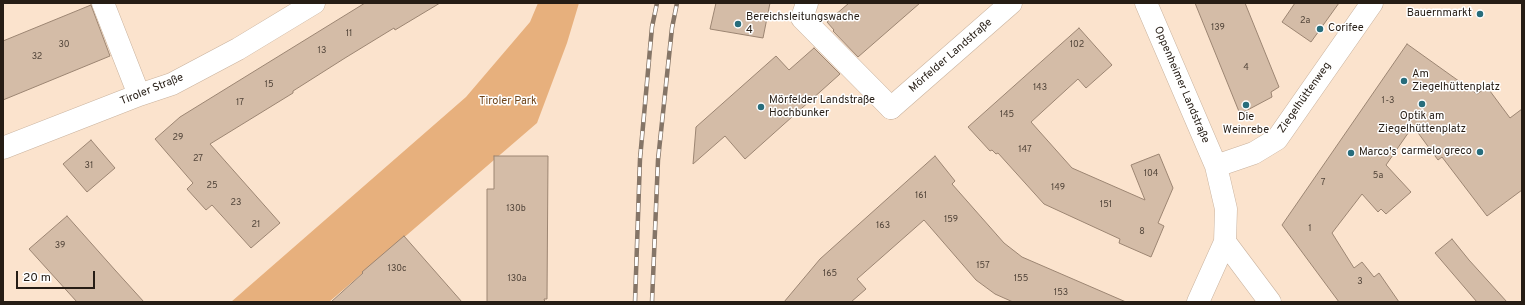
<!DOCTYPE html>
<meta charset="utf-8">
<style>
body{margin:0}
#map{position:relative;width:1525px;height:305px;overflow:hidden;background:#fbe3cd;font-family:Overpass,sans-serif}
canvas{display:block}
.frame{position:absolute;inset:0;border:4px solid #261d15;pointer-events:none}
.scale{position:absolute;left:16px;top:271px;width:79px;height:18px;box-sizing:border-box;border:2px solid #261d15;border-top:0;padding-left:5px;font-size:12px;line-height:14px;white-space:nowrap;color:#261d15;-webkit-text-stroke:3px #fff;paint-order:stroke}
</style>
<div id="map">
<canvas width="1525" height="305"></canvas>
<div class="frame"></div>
<div class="scale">20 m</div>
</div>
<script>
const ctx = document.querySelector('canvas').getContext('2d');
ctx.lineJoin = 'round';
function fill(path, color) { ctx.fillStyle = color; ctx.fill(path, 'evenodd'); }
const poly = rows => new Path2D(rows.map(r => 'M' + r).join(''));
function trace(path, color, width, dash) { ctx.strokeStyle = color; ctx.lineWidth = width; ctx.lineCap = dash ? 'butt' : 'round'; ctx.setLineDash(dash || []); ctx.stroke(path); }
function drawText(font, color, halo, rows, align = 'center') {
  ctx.font = font + ' Overpass,sans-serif'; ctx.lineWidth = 3; ctx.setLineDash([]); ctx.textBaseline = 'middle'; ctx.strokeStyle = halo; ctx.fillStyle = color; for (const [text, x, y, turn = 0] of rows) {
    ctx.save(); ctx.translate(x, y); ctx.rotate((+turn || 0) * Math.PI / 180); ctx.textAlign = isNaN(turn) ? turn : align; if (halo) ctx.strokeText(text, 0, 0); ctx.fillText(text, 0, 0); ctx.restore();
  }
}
const green = poly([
 [538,3,579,3,567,43,537,123,329,302,231,302,466,97,530,22]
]);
const building = poly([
 [365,3,440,3,395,30,394,28,345,58,293,91,293,93,210,144,280,223,251,248,212,205,206,210,187,189,193,183,155,139,180,117,365,3],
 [716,3,770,3,763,38,710,29,716,3],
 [849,3,920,3,858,57,833,31,834,30,827,22,849,3],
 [1195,3,1245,3,1279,87,1271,92,1272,97,1240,114,1195,3],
 [1295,3,1339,3,1311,42,1282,22,1295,3],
 [91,5,110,56,3,100,3,41,91,5],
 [1079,28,1112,65,1086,88,1078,79,1031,122,1072,168,1145,200,1131,165,1159,154,1173,188,1158,223,1164,226,1151,257,1119,243,1120,239,1044,204,998,153,996,154,992,150,990,151,968,127,1079,28],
 [1407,44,1477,94,1487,87,1510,118,1522,109,1522,190,1487,216,1442,157,1438,160,1413,126,1386,165,1411,192,1386,214,1381,209,1378,212,1362,194,1332,233,1354,268,1362,262,1374,277,1379,273,1399,302,1339,302,1282,225,1407,44],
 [814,48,840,74,745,159,725,136,693,164,696,127,776,56,789,70,814,48],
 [91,140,115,168,87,192,63,164,91,140],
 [494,156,548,156,547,299,544,299,545,302,487,302,487,189,494,189,494,156],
 [935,156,955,181,952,184,1004,243,1022,257,1126,302,1013,302,995,294,976,280,924,220,857,279,866,289,851,302,784,302,820,259,935,156],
 [67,216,115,270,144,302,77,302,29,249,67,216],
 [404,236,462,302,331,302,363,273,362,272,404,236],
 [1452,239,1469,260,1507,302,1477,302,1435,253,1452,239]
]);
const minor = poly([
 [103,3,139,95],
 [807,3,802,18,891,108],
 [1146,3,1216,166,1226,209,1225,242,1198,302],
 [3,148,139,95,172,84,238,49,314,3],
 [1216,166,1254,153,1277,139,1372,3],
 [1225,242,1270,302]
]);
const major = poly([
 [891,108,1011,3]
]);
const rail = poly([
 [635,302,640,159,652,27,657,3],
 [652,302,658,160,672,28,677,3]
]);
const markers = [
 [1480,14,4,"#276d7c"],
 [738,24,4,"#276d7c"],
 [1320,29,4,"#276d7c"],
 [1404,81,4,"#276d7c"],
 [1422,104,4,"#276d7c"],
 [1246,105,4,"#276d7c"],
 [761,107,4,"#276d7c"],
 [1480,152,4,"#276d7c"],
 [1351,153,4,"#276d7c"]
];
const numberNames = [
 ["2a",1305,21],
 ["139",1218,28],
 ["11",349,34],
 ["30",64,45],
 ["102",1077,45],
 ["13",322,51],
 ["32",37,57],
 ["4",1246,68],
 ["15",269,85],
 ["143",1040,88],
 ["1-3",1388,101],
 ["17",240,103],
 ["145",1007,115],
 ["29",178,138],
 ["147",1025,150],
 ["27",198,159],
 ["31",89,166],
 ["104",1151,174],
 ["5a",1378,176],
 ["7",1323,183],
 ["25",212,186],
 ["149",1058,188],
 ["161",921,196],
 ["23",236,203],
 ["151",1106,205],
 ["130b",516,209],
 ["159",951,220],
 ["21",256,225],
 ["163",883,226],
 ["1",1310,229],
 ["8",1142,232],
 ["39",60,246],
 ["157",983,266],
 ["130c",397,269],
 ["165",830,274],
 ["130a",517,279],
 ["155",1021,279],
 ["3",1360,282],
 ["153",1061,293]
];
const poiNames = [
 ["Bauernmarkt",1472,14,"right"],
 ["Bereichsleitungswache",746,18],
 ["4",746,31],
 ["Corifee",1328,29],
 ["Am",1412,75],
 ["Ziegelhüttenplatz",1412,88],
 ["Mörfelder Landstraße",769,101],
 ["Hochbunker",769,114],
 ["Optik am",1422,117,"center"],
 ["Ziegelhüttenplatz",1422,130,"center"],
 ["Die",1246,118,"center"],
 ["Weinrebe",1246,131,"center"],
 ["carmelo greco",1472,152,"right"],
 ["Marco's",1359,153]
];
const streetNames = [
 ["Mörfelder Landstraße",951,56,-41],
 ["Oppenheimer Landstraße",1181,85,67],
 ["Tiroler Straße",152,90,-22],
 ["Ziegelhüttenweg",1305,98,-55]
];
const parkNames = [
 ["Tiroler Park",508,102]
];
fill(green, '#e7b07d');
fill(building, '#d4bca7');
trace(building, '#9c8572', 1);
trace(minor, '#c9b29d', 23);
trace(major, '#c9b29d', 23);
trace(minor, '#fff', 22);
trace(major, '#fff', 22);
trace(rail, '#857567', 4.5);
trace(rail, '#fff', 3, [9]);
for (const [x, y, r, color] of markers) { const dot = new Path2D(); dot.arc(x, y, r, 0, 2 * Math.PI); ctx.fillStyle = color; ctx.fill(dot); trace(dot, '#fff', 1.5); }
drawText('9px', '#52453a', null, numberNames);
drawText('11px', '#261d15', '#fff', poiNames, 'left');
drawText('11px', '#261d15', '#fff', streetNames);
drawText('11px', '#6e4419', '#fff', parkNames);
</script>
